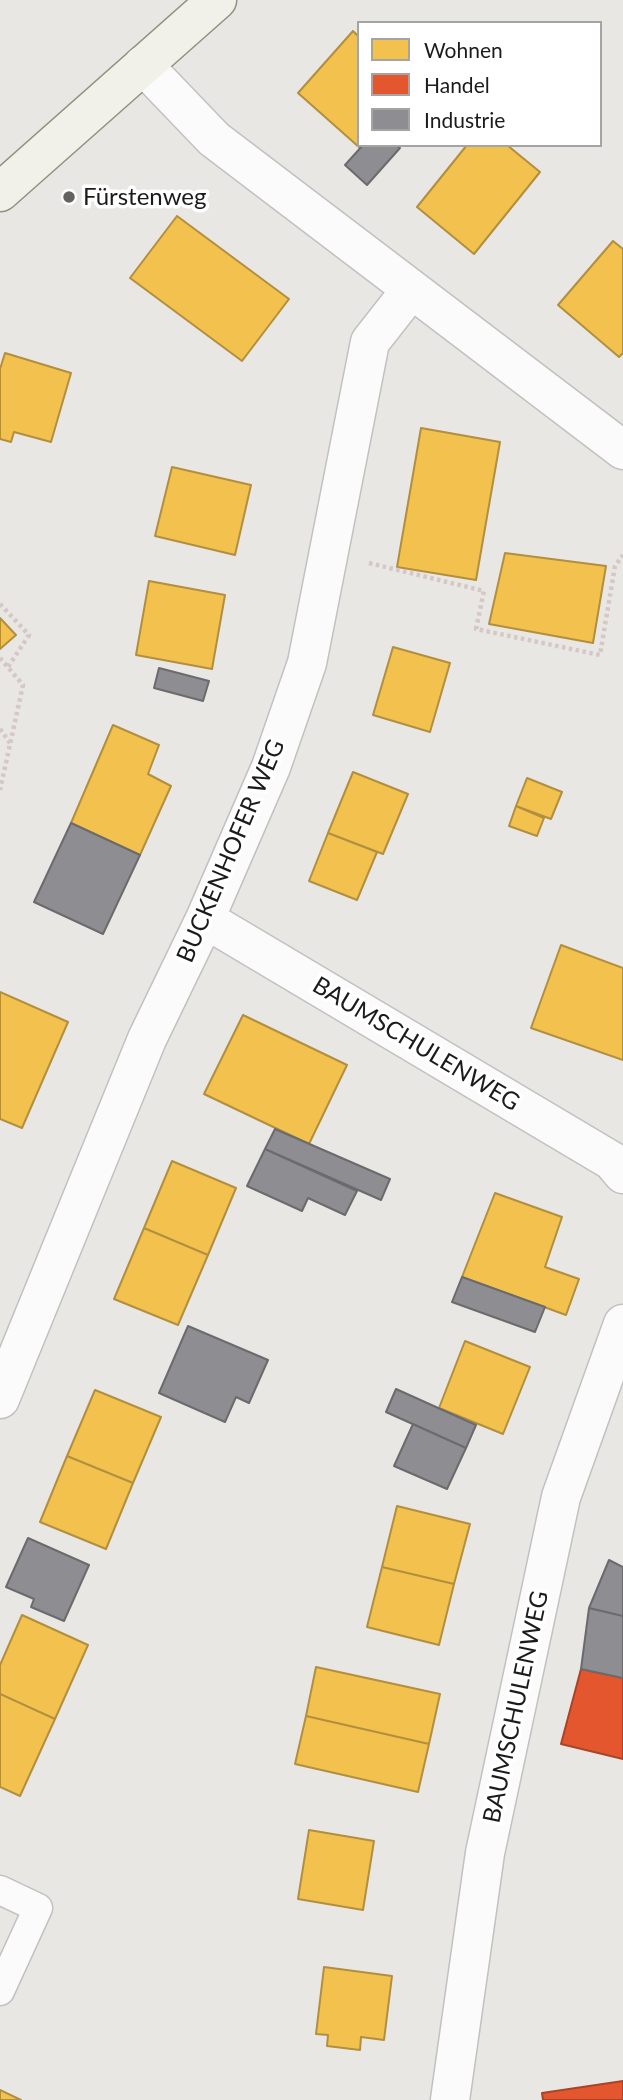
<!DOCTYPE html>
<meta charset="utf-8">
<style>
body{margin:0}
#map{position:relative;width:623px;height:2100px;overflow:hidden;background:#e9e7e4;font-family:Lato,sans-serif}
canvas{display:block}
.legend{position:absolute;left:357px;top:21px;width:245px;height:126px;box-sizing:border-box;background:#fff;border:2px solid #a4a4a4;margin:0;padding:9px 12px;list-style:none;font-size:21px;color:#1b1b1b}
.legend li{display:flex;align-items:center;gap:14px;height:35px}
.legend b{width:35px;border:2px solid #a4a4a4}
</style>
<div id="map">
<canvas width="623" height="2100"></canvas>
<ul class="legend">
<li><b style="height:19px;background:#f2c14e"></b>Wohnen</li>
<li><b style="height:19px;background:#e4572e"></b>Handel</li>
<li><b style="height:19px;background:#8d8d92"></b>Industrie</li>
</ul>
</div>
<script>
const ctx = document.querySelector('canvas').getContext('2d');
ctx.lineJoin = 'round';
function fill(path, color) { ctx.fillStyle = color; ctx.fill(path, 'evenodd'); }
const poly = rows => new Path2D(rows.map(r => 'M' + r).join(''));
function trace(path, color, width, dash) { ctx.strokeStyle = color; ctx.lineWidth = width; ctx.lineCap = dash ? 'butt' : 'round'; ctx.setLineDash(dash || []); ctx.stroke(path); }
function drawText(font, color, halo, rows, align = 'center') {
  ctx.font = font + ' Lato,sans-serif'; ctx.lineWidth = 7; ctx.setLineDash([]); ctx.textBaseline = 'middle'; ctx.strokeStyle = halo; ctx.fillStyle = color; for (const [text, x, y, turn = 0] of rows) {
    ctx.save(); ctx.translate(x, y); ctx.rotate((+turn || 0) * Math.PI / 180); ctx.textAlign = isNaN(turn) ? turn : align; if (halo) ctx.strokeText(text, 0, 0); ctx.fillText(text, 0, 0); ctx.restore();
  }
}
const homes = poly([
 [353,31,359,37,359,145,363,145,360,148,298,93,353,31],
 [467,145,507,145,540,172,474,254,417,207,467,145],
 [177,216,289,299,242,361,130,278,177,216],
 [613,241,623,249,623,353,619,357,558,305,613,241],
 [5,353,71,373,51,442,14,432,11,442,0,439,0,369,5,353],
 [421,428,500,442,476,580,397,567,421,428],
 [172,467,251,485,235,555,155,536,172,467],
 [505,553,606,566,593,643,489,624,505,553],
 [149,581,225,595,212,669,136,655,149,581],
 [0,618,16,635,0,649,0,618],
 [393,647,450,663,430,732,373,715,393,647],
 [113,725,159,745,148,774,171,786,140,855,71,823,113,725],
 [353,772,408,794,383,854,328,833,353,772],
 [527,778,562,792,551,819,516,806,527,778],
 [516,806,544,818,537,836,509,826,516,806],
 [328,833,377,852,357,900,309,881,328,833],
 [561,945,623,968,623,1060,531,1028,561,945],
 [0,992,68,1022,22,1128,0,1119,0,992],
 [243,1015,347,1065,309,1144,204,1094,243,1015],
 [172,1161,236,1188,208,1255,144,1228,172,1161],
 [495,1193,562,1217,545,1267,579,1279,566,1315,462,1277,495,1193],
 [144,1228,208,1255,178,1325,114,1299,144,1228],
 [465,1341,530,1367,503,1434,439,1408,465,1341],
 [95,1390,161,1417,133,1483,67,1456,95,1390],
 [67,1456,133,1483,106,1549,40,1522,67,1456],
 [397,1506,470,1524,454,1584,382,1567,397,1506],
 [382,1567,454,1584,439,1645,367,1627,382,1567],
 [22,1615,88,1645,55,1719,0,1694,0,1665,22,1615],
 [316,1667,440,1694,429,1744,306,1716,316,1667],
 [0,1694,55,1719,20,1796,0,1787,0,1694],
 [306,1716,429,1744,418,1792,295,1764,306,1716],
 [309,1830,374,1841,363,1910,298,1899,309,1830],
 [324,1967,392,1976,384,2040,361,2037,360,2050,327,2046,328,2035,316,2034,324,1967],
 [0,2090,21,2100,0,2100,0,2090]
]);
const shops = poly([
 [581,1669,623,1678,623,1759,561,1744,581,1669],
 [623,2081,623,2100,543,2100,542,2093,623,2081]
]);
const industry = poly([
 [363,145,396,145,400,148,367,185,345,165,363,145],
 [159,668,209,681,203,701,154,688,159,668],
 [71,823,140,855,103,934,34,902,71,823],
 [275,1129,390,1179,381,1200,265,1149,275,1129],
 [265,1149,357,1191,345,1215,308,1198,302,1211,247,1186,265,1149],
 [462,1277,545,1307,535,1332,452,1302,462,1277],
 [188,1326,268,1360,249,1403,236,1397,225,1422,159,1393,188,1326],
 [396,1389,476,1425,466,1448,386,1412,396,1389],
 [413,1424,466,1448,447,1489,394,1466,413,1424],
 [28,1538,89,1565,64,1621,31,1607,34,1599,6,1587,28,1538],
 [609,1560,623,1567,623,1616,589,1608,609,1560],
 [589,1608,623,1616,623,1678,581,1669,589,1608]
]);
const path = poly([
 [369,563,484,591,476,629,600,655,615,566,623,555],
 [0,604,29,635,8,667],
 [0,658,23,685,0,790],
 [0,729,10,743]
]);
const lane = poly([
 [0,1890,38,1908,0,1991]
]);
const street = poly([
 [143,65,214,139,623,450],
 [205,919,612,1161,623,1174],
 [0,1399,147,1039,205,919,271,767,307,663,370,342,410,291],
 [450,2100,485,1853,561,1497,623,1324]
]);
const secondary = poly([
 [0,192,217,0]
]);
const markers = [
 [69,197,7,"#636261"]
];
const poiNames = [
 ["Fürstenweg",83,197]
];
const streetNames = [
 ["BUCKENHOFER WEG",231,851,-67],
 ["BAUMSCHULENWEG",416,1044,31],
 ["BAUMSCHULENWEG",516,1707,-78]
];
fill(homes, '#f2c14e');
trace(homes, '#b28f3f', 2);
fill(shops, '#e4572e');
trace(shops, '#a84528', 2);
fill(industry, '#8d8d92');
trace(industry, '#6b6b6e', 2);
trace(lane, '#c2c1c0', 31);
trace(street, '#c2c1c0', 41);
trace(secondary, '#90917e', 41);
trace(path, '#d4c7c5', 4.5, [3.5, 3.5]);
trace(lane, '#fcfbfb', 28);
trace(street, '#fcfbfb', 38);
trace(secondary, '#f2f1e9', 38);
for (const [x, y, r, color] of markers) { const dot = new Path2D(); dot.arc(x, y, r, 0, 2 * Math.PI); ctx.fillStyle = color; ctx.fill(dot); trace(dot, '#fff', 2.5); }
drawText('24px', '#1b1b1b', '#fff', poiNames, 'left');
drawText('24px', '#1b1b1b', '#fff', streetNames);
</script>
